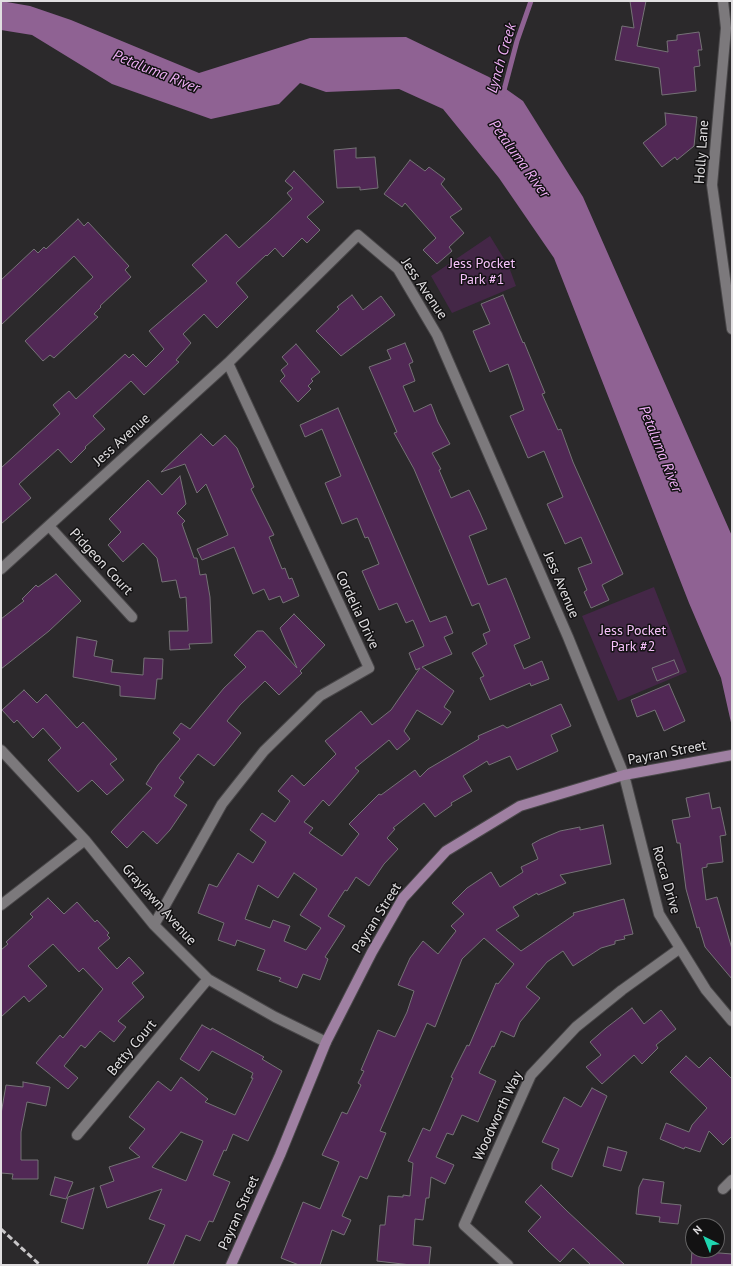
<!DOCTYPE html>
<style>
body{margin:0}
#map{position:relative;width:733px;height:1266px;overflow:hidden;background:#2b292b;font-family:"PT Sans",sans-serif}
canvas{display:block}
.frame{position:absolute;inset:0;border:2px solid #e1dfe1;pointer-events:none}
.north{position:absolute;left:685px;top:1218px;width:40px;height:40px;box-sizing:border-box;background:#131213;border:1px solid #656465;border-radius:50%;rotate:317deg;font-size:11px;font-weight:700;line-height:16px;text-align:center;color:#e1dfe1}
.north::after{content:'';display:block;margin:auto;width:14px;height:18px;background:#1fd5b0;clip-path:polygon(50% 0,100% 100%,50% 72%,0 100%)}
</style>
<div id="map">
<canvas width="733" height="1266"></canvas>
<div class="frame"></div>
<div class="north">N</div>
</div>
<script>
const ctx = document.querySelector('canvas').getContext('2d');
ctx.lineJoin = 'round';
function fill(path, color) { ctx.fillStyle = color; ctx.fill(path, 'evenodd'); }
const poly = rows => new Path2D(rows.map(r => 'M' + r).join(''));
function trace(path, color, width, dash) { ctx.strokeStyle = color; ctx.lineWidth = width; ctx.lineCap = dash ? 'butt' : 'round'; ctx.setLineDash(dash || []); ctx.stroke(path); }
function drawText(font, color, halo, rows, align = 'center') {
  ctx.font = font + ' "PT Sans",sans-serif'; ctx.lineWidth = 3; ctx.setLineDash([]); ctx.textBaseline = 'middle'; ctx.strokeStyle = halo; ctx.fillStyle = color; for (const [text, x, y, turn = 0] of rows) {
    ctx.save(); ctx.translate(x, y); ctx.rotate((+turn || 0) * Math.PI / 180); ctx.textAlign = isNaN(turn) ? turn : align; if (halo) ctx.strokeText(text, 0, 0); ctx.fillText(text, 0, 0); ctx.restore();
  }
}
const green = poly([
 [490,236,509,267,516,286,452,313,431,276],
 [654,587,687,672,618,701,582,616]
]);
const water = poly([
 [1,1,30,6,71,20,199,73,310,38,406,37,489,77,523,101,583,197,732,536,732,727,721,678,689,603,554,258,499,178,443,109,399,89,326,92,300,83,279,104,211,119,112,84,32,35,1,30]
]);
const stream = poly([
 [503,94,517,41,531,1]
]);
const building = poly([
 [630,1,646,1,637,46,668,52,667,41,677,40,677,35,699,32,702,50,698,50,700,66,694,67,696,91,662,95,659,68,615,60,622,26,634,28,630,1],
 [665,113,697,117,694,146,677,160,675,157,662,167,643,143,666,125,665,113],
 [356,148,356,158,375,157,378,188,360,190,360,187,337,188,334,150,356,148],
 [410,160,425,171,429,167,445,179,441,184,462,209,450,217,464,233,449,247,452,251,437,264,423,250,436,238,405,203,402,207,384,194,410,160],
 [294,171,324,202,307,217,320,230,307,243,302,238,283,257,275,248,267,256,266,255,236,283,248,297,217,328,204,314,183,334,191,343,176,360,179,362,144,395,131,381,93,416,105,429,85,447,86,448,71,463,58,449,19,484,31,498,1,524,1,468,60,414,53,405,69,391,76,399,125,354,129,358,133,354,146,367,164,349,149,331,207,281,192,265,226,234,239,248,269,221,292,199,287,193,293,188,285,181,294,171],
 [78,219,84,226,88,222,129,266,125,270,131,277,100,306,101,307,94,314,98,317,54,358,50,355,43,361,25,341,93,277,74,256,1,325,1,280,34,249,38,253,44,247,46,249,78,219],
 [352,295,363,310,381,296,395,315,341,356,316,331,339,309,337,307,352,295],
 [503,295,523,343,524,342,545,393,542,394,558,430,561,429,573,462,623,574,602,585,609,600,591,608,584,592,587,590,578,568,592,563,581,537,565,544,547,504,563,497,544,451,528,458,510,416,524,410,508,364,490,372,473,331,490,324,481,304,503,295],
 [405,343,413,362,409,364,415,381,403,386,414,412,431,404,438,422,450,444,432,453,441,469,439,470,451,498,469,490,480,513,487,529,469,536,488,585,506,578,513,595,530,638,514,645,524,669,542,661,549,679,531,686,530,683,490,700,480,678,484,676,472,653,487,644,483,634,490,631,479,603,472,606,414,469,394,433,397,432,369,367,391,359,387,350,405,343],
 [296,344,320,372,311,379,313,381,308,386,311,389,298,402,280,381,285,376,281,370,288,364,282,357,296,344],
 [338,408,430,622,446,616,453,633,444,637,452,654,422,667,454,691,444,707,451,712,442,725,417,710,404,731,410,739,397,750,389,740,355,768,359,771,329,806,323,800,304,822,313,828,309,833,342,856,359,834,349,824,379,794,381,795,415,770,420,777,428,769,479,739,478,736,503,725,507,728,561,704,571,726,551,735,558,751,517,770,510,756,489,765,487,761,463,776,472,791,451,803,452,805,435,817,424,803,393,828,395,829,387,838,398,849,384,864,369,886,356,877,347,891,345,890,328,916,345,926,325,957,328,959,320,980,303,974,297,988,279,981,281,978,257,970,265,950,237,940,235,946,218,940,224,923,198,913,209,884,217,887,238,853,253,863,266,842,250,830,262,813,275,822,290,801,278,791,292,775,304,786,336,754,325,741,361,711,372,725,391,710,420,668,416,670,409,653,424,646,413,620,406,623,397,603,379,610,362,571,379,564,368,537,365,538,357,518,342,524,325,483,341,476,322,429,305,437,300,425,338,408],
 [294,873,317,889,300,915,321,928,306,950,284,941,290,926,273,920,270,928,245,919,258,885,278,898,294,873],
 [201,434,213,446,225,435,237,448,254,487,251,489,274,535,269,537,282,569,285,568,289,579,292,578,299,596,283,603,280,596,269,600,264,589,253,594,234,547,202,560,197,549,228,535,206,484,197,493,185,464,161,472,201,434],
 [180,476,186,504,177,513,185,521,182,524,194,558,197,558,200,575,206,574,210,597,212,643,189,644,190,649,170,650,169,631,188,631,186,597,180,598,176,580,162,582,157,558,143,543,123,562,108,545,121,532,109,519,148,480,162,495,180,476],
 [56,574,81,601,49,631,1,669,1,619,24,601,22,599,36,585,38,587,56,574],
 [294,614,325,645,300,671,302,673,279,695,265,681,240,705,227,721,241,733,230,747,214,766,198,754,179,778,184,782,174,796,187,805,170,830,157,844,143,831,127,848,111,832,152,788,146,784,158,765,180,739,173,733,181,723,190,729,224,688,246,667,234,655,257,631,263,631,297,668,280,628,294,614],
 [77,637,97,641,94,656,113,660,111,672,143,675,144,658,163,659,162,679,157,679,155,699,120,696,120,686,73,677,77,637],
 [674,660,679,672,657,681,652,668,674,660],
 [669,684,685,721,664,731,655,710,637,717,631,700,669,684],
 [24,690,37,703,46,694,77,728,83,722,117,759,110,764,124,780,107,795,92,780,78,792,48,760,61,748,43,728,33,738,17,720,14,723,2,710,24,690],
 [709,793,712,809,720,807,726,835,720,836,723,862,707,864,707,867,702,868,706,900,717,897,732,949,732,979,705,947,699,927,697,928,686,889,680,843,677,843,672,820,690,817,686,798,709,793],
 [603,825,611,864,560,875,566,883,538,895,537,893,513,907,519,916,496,930,521,951,574,915,573,913,624,899,633,934,624,936,625,939,615,941,615,944,601,948,573,966,563,951,547,962,526,987,540,998,520,1022,514,1037,501,1031,494,1047,492,1046,479,1073,496,1081,478,1122,462,1115,453,1135,447,1133,436,1157,454,1165,445,1184,431,1177,429,1198,426,1198,423,1220,415,1219,413,1245,431,1247,429,1265,411,1265,377,1261,380,1225,385,1225,388,1196,403,1197,403,1195,410,1196,413,1163,408,1161,423,1128,430,1131,453,1078,451,1077,467,1045,469,1046,496,983,498,984,514,964,484,938,462,959,435,1027,427,1023,380,1131,386,1133,367,1179,360,1176,342,1216,351,1220,344,1235,332,1230,320,1265,299,1265,281,1258,303,1202,320,1209,339,1162,322,1155,342,1112,347,1114,361,1085,358,1083,364,1071,361,1070,378,1030,395,1037,407,1012,414,991,398,985,410,958,423,941,438,954,456,931,451,926,464,914,452,903,467,888,491,872,500,887,523,872,521,867,538,859,532,844,541,839,560,831,580,827,580,830,603,825],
 [48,898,64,914,77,902,95,922,97,920,109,933,107,935,110,938,98,948,117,969,129,957,144,973,132,983,144,997,118,1021,126,1027,114,1042,100,1031,85,1048,81,1045,64,1066,78,1078,68,1089,36,1063,60,1035,63,1038,103,989,83,968,79,972,53,944,28,966,47,986,29,1002,24,996,1,1017,1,950,8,944,6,942,33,917,30,914,48,898],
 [632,1008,644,1024,661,1010,676,1029,656,1045,658,1048,642,1064,634,1055,602,1084,586,1067,601,1055,590,1042,606,1028,632,1008],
 [202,1025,211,1030,212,1028,264,1057,262,1059,282,1071,248,1141,233,1134,226,1151,224,1150,213,1175,230,1182,213,1222,209,1221,200,1241,186,1235,173,1265,147,1265,165,1225,149,1219,162,1189,107,1208,100,1186,114,1181,109,1167,140,1157,129,1148,145,1129,129,1117,158,1081,171,1091,181,1077,208,1099,205,1102,235,1115,253,1078,251,1078,253,1073,212,1051,199,1071,180,1059,202,1025],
 [181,1132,203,1141,186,1181,152,1167,181,1132],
 [686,1056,699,1068,710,1057,732,1079,732,1136,723,1145,709,1131,700,1152,685,1147,684,1149,660,1139,666,1123,689,1132,692,1125,707,1108,670,1072,686,1056],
 [23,1082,50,1087,46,1106,27,1102,21,1132,21,1160,38,1160,38,1179,12,1179,13,1174,1,1173,1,1114,6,1085,23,1087,23,1082],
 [592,1088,607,1096,572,1177,552,1169,552,1163,559,1149,542,1142,564,1097,581,1107,592,1088],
 [608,1147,627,1152,621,1171,603,1166,608,1147],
 [55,1177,73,1182,66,1199,50,1195,55,1177],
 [643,1179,664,1182,661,1203,681,1205,678,1224,659,1222,660,1217,636,1214,639,1187,643,1179],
 [541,1185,567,1211,625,1265,591,1265,573,1248,560,1262,547,1250,528,1231,541,1217,525,1202,541,1185],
 [94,1188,83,1229,61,1222,68,1197,94,1188],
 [692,1250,707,1250,707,1252,732,1254,732,1265,691,1265,692,1250]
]);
const street = poly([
 [723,1,726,28,712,185,732,329],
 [49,526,132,617],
 [1,569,228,363,358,235,398,269,437,335,568,637,624,775,659,914,706,990,732,1021],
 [1,750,85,840,154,925,208,979,275,1017,326,1042],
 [1,905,85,840],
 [154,925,222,804,264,751,320,696,369,668,228,363],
 [77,1135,208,979],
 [723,1189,732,1180],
 [508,1265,464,1225,531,1075,576,1027,622,990,679,949]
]);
const secondary = poly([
 [231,1265,280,1155,326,1042,372,952,403,898,446,851,520,806,624,775,732,755]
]);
const rail = poly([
 [1,1229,40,1265]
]);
const streetNames = [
 ["Holly Lane",702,152,-86],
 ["Jess Avenue",424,289,56],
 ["Jess Avenue",122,440,-42],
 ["Pidgeon Court",101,562,47],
 ["Jess Avenue",561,585,67],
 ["Cordelia Drive",357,610,65],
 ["Payran Street",667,753,-11],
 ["Rocca Drive",666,880,74],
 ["Graylawn Avenue",159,905,48],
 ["Payran Street",377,918,-58],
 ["Betty Court",132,1048,-50],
 ["Woodworth Way",498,1116,-65],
 ["Payran Street",239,1213,-66]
];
const parkNames = [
 ["Jess Pocket",482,264],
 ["Park #1",482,280],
 ["Jess Pocket",633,631],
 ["Park #2",633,647]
];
const waterNames = [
 ["Lynch Creek",502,58,-74],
 ["Petaluma River",156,72,22],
 ["Petaluma River",519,159,54],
 ["Petaluma River",660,449,68]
];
fill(green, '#442747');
fill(water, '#8f6293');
trace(stream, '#8f6293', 5);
fill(building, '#512855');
trace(building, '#757276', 1);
trace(street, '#494749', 12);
trace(secondary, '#494749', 12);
trace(street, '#7c797c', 10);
trace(secondary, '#9f80a2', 10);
trace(rail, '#c8c6c8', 3, [6, 3]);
drawText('14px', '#e1dfe1', '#131213', streetNames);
drawText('14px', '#f7c2fb', '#131213', parkNames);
drawText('italic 15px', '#f1aff7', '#131213', waterNames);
</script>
